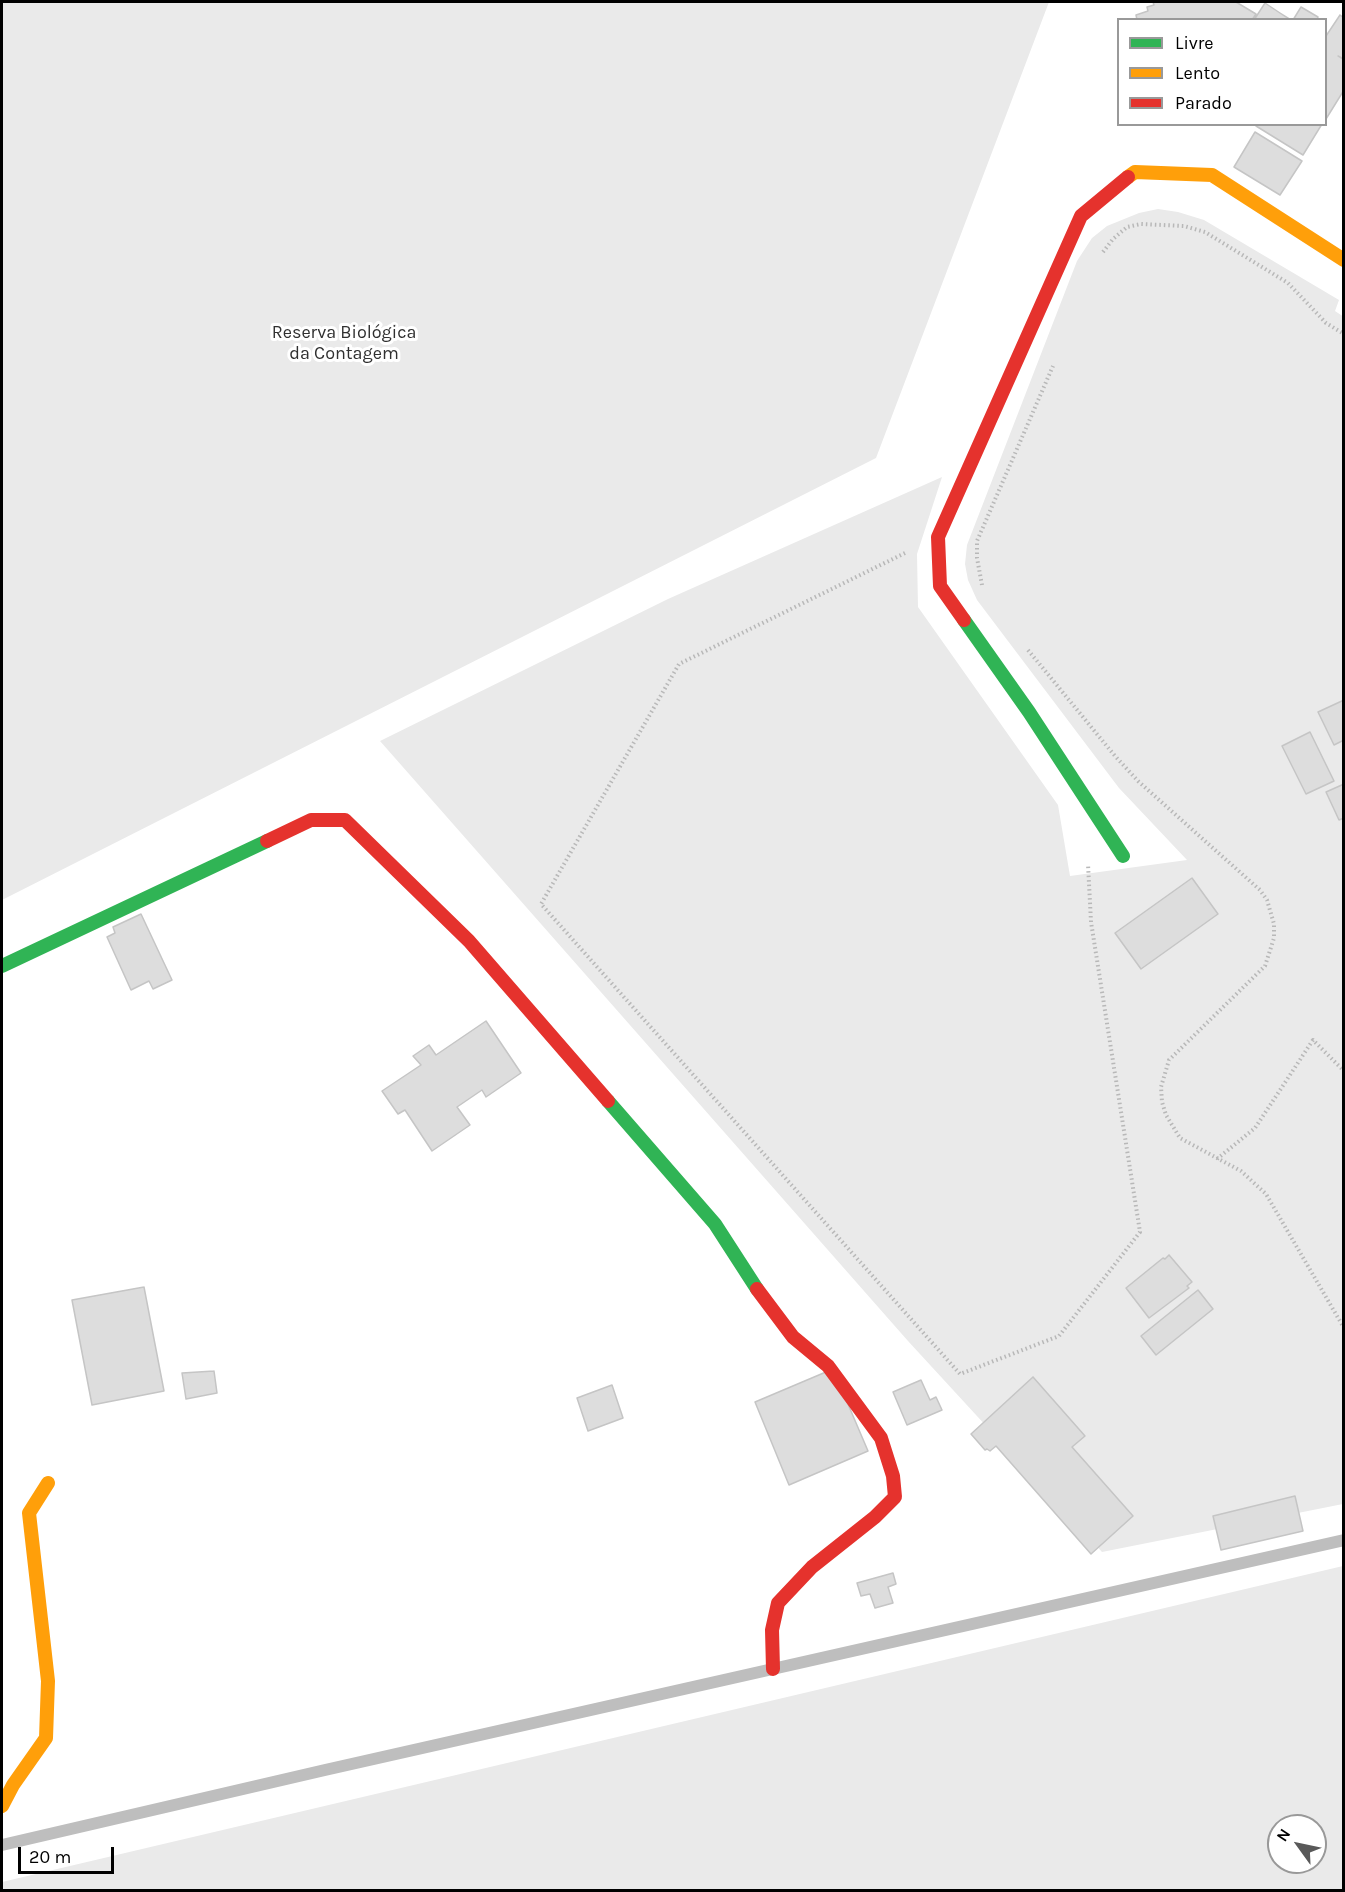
<!DOCTYPE html>
<meta charset="utf-8">
<style>
body{margin:0}
#map{position:relative;width:1345px;height:1892px;overflow:hidden;background:#fff;font-family:Karla,sans-serif}
canvas{display:block}
.frame{position:absolute;inset:0;border:3px solid #000;pointer-events:none}
.legend{position:absolute;left:1117px;top:18px;width:210px;height:108px;box-sizing:border-box;background:#fff;border:2px solid #999;margin:0;padding:8px 10px;list-style:none;font-size:18px;color:#000}
.legend li{display:flex;align-items:center;gap:12px;height:30px}
.legend b{width:30px;border:2px solid #999}
.north{position:absolute;left:1267px;top:1814px;width:60px;height:60px;box-sizing:border-box;background:#fff;border:2px solid #999;border-radius:50%;rotate:303deg;font-size:16px;font-weight:700;line-height:24px;text-align:center;color:#000}
.north::after{content:'';display:block;margin:auto;width:21px;height:27px;background:#595959;clip-path:polygon(50% 0,100% 100%,50% 72%,0 100%)}
.scale{position:absolute;left:18px;top:1847px;width:96px;height:27px;box-sizing:border-box;border:3px solid #000;border-top:0;padding-left:8px;font-size:18px;line-height:21px;white-space:nowrap;color:#000;-webkit-text-stroke:4px #fff;paint-order:stroke}
</style>
<div id="map">
<canvas width="1345" height="1892"></canvas>
<div class="frame"></div>
<ul class="legend">
<li><b style="height:8px;background:#30b455"></b>Livre</li>
<li><b style="height:8px;background:#ff9f0a"></b>Lento</li>
<li><b style="height:8px;background:#e5322d"></b>Parado</li>
</ul>
<div class="north">N</div>
<div class="scale">20 m</div>
</div>
<script>
const ctx = document.querySelector('canvas').getContext('2d');
ctx.lineJoin = 'round';
function fill(path, color) { ctx.fillStyle = color; ctx.fill(path, 'evenodd'); }
const poly = rows => new Path2D(rows.map(r => 'M' + r).join(''));
function trace(path, color, width, dash) { ctx.strokeStyle = color; ctx.lineWidth = width; ctx.lineCap = dash ? 'butt' : 'round'; ctx.setLineDash(dash || []); ctx.stroke(path); }
function drawText(font, color, halo, rows, align = 'center') {
  ctx.font = font + ' Karla,sans-serif'; ctx.lineWidth = 6; ctx.setLineDash([]); ctx.textBaseline = 'middle'; ctx.strokeStyle = halo; ctx.fillStyle = color; for (const [text, x, y, turn = 0] of rows) {
    ctx.save(); ctx.translate(x, y); ctx.rotate((+turn || 0) * Math.PI / 180); ctx.textAlign = isNaN(turn) ? turn : align; if (halo) ctx.strokeText(text, 0, 0); ctx.fillText(text, 0, 0); ctx.restore();
  }
}
const green = poly([
 [2,2,1049,2,876,458,2,900],
 [1158,209,1178,212,1204,220,1339,300,1335,311,1344,317,1343,1504,1102,1552,908,1341,380,741,668,599,942,477,917,554,918,607,1058,805,1070,876,1187,860,1119,788,977,600,968,580,965,564,967,545,1077,261,1092,238,1107,226,1139,213],
 [1343,1566,1343,1890,2,1890,2,1882],
 [1279,1826,1315,1826,1315,1862,1279,1862]
]);
const building = poly([
 [1153,2,1236,2,1256,14,1252,20,1137,20,1136,15,1148,11,1147,7,1154,5,1153,2],
 [1265,3,1280,13,1291,20,1254,20,1265,3],
 [1301,7,1318,17,1317,20,1293,20,1301,7],
 [1340,15,1344,18,1344,59,1338,56,1344,60,1344,90,1326,119,1326,36,1340,15],
 [1257,124,1322,124,1303,155,1256,126,1257,124],
 [1255,132,1302,161,1280,195,1234,167,1255,132],
 [1344,700,1344,740,1334,745,1318,712,1344,700],
 [1310,732,1334,781,1306,794,1282,746,1310,732],
 [1344,784,1344,818,1339,820,1326,792,1344,784],
 [1192,878,1218,914,1141,969,1115,933,1192,878],
 [141,914,172,980,153,989,149,981,131,990,107,937,115,933,113,927,141,914],
 [486,1021,521,1073,486,1097,482,1090,457,1107,470,1125,432,1151,405,1110,398,1114,382,1091,421,1065,413,1056,429,1045,436,1055,486,1021],
 [1169,1255,1192,1282,1187,1286,1189,1288,1149,1318,1126,1288,1163,1258,1165,1259,1169,1255],
 [144,1287,164,1391,92,1405,72,1300,144,1287],
 [1198,1290,1213,1309,1156,1355,1141,1336,1198,1290],
 [833,1369,868,1451,789,1485,755,1402,833,1369],
 [214,1371,217,1393,186,1399,182,1373,214,1371],
 [1033,1377,1085,1436,1072,1447,1133,1516,1091,1554,996,1446,990,1451,987,1449,985,1450,971,1434,1033,1377],
 [921,1380,930,1400,936,1397,942,1410,907,1425,893,1392,921,1380],
 [612,1385,623,1418,588,1431,577,1398,612,1385],
 [1295,1496,1303,1531,1221,1550,1213,1516,1295,1496],
 [893,1573,896,1584,888,1587,893,1603,875,1608,870,1594,861,1596,857,1583,893,1573]
]);
const path = poly([
 [1103,252,1113,239,1127,227,1141,224,1184,226,1205,232,1288,283,1326,323,1344,334],
 [905,553,679,664,541,904,960,1374,1059,1336,1140,1232,1091,922,1088,864],
 [982,585,977,558,977,541,1053,366],
 [1028,650,1115,756,1138,781,1260,890,1267,900,1274,924,1274,938,1265,966,1169,1060,1161,1087,1162,1102,1166,1115,1180,1138,1241,1171,1266,1194,1344,1328],
 [1217,1159,1255,1128,1313,1040,1344,1071]
]);
const lane = poly([
 [2,1845,325,1770,1344,1540]
]);
const fast = poly([
 [964,620,1029,712,1123,856],
 [2,966,267,841],
 [608,1101,715,1224,757,1289]
]);
const slow = poly([
 [1128,177,1135,172,1212,175,1344,260],
 [2,1806,13,1785,46,1738,48,1681,29,1513,48,1483]
]);
const jam = poly([
 [964,620,940,586,938,537,1081,216,1128,177],
 [267,841,311,820,345,820,469,941,608,1101],
 [757,1289,793,1337,828,1366,881,1438,893,1476,895,1497,875,1517,812,1567,778,1603,772,1630,773,1669]
]);
const parkNames = [
 ["Reserva Biológica",344,333],
 ["da Contagem",344,354]
];
fill(green, '#eaeaea');
fill(building, '#ddd');
trace(building, '#c5c5c5', 1.5);
trace(path, '#b8b8b8', 4, [1.5, 3]);
trace(lane, '#bebebe', 12);
trace(fast, '#30b455', 14);
trace(slow, '#ff9f0a', 14);
trace(jam, '#e5322d', 14);
drawText('18px', '#303030', '#fff', parkNames);
</script>
